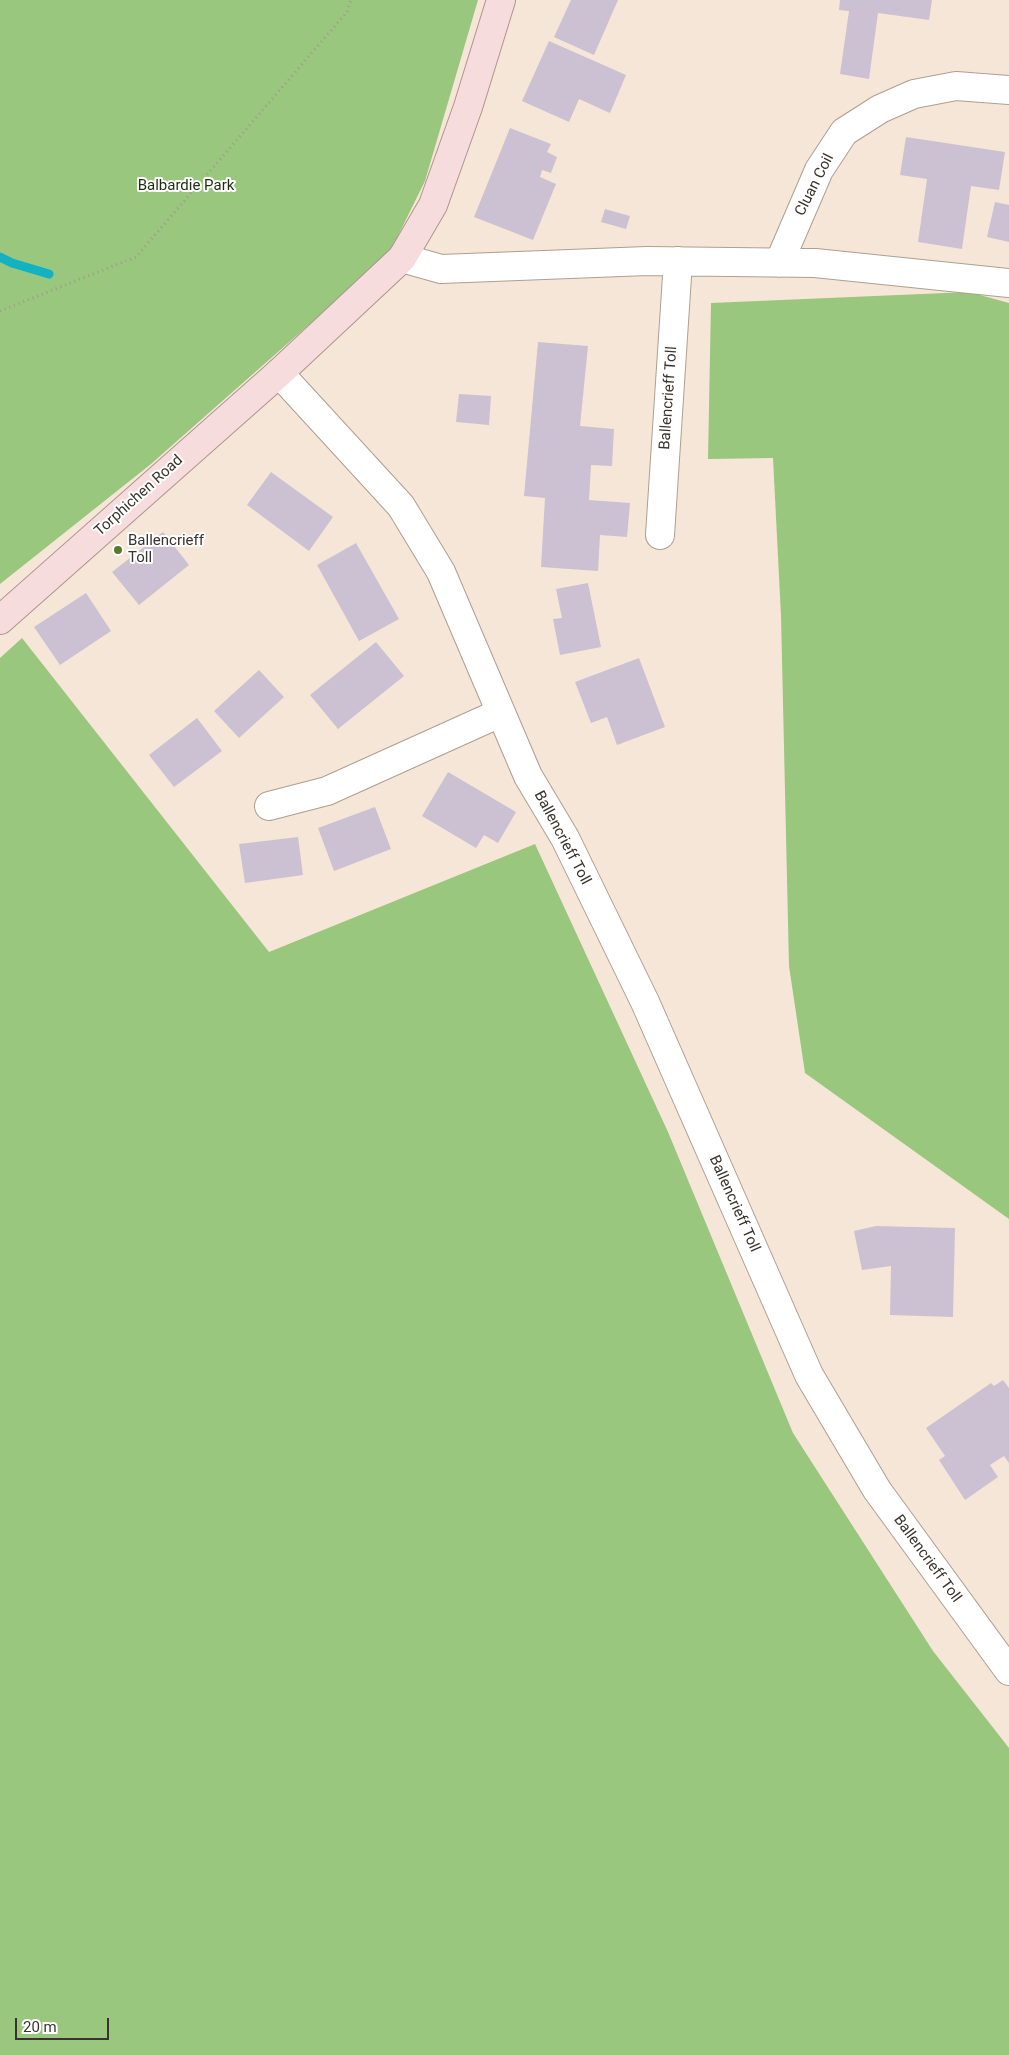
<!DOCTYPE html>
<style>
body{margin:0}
#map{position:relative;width:1009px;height:2055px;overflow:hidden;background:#f6e6d7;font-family:Roboto,sans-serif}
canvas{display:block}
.scale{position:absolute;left:15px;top:2018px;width:94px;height:22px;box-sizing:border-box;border:2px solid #39332d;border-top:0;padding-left:6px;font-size:15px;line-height:18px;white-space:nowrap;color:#39332d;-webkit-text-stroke:4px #fff;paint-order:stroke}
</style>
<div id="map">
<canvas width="1009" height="2055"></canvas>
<div class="scale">20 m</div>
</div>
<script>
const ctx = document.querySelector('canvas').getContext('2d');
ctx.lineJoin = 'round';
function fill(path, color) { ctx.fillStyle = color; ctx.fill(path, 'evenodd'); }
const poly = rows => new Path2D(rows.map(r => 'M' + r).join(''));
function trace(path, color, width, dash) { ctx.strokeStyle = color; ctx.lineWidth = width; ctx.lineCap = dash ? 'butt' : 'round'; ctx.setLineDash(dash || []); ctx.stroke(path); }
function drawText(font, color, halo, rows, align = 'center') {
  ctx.font = font + ' Roboto,sans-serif'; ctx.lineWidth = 4; ctx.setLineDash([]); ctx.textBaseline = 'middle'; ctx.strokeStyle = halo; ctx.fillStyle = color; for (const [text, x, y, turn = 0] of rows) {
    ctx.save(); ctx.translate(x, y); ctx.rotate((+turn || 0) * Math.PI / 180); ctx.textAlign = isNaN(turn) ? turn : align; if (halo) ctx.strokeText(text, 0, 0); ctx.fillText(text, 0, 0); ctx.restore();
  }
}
const green = poly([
 [0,0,478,0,425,181,389,254,151,464,0,584],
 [969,292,1009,303,1009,1219,805,1073,789,966,781,616,773,458,708,459,711,303],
 [22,638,269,952,535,844,668,1132,793,1433,933,1651,1009,1748,1009,2055,0,2055,0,658]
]);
const stream = poly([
 [0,257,12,263,49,274]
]);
const building = poly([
 [571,0,618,0,594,55,554,37],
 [840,0,932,0,929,20,878,13,869,79,840,74,849,11,839,10],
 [549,41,626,75,610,113,579,99,569,122,522,101],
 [510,128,551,144,547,152,557,157,551,173,542,170,540,177,556,184,533,240,474,217],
 [906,137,1005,152,999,190,971,186,962,249,918,242,927,179,900,175],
 [995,202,1009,205,1009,242,987,237],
 [605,209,630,216,626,229,601,222],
 [538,342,588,346,580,426,614,429,612,466,591,465,589,500,630,503,627,537,600,535,598,571,541,567,545,498,524,496],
 [459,394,491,396,489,425,456,422],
 [271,472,333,517,309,551,247,505],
 [163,532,189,565,139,605,112,572],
 [356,543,399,619,359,641,317,565],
 [588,583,601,647,560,655,553,619,562,618,556,589],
 [86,593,111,631,60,665,34,627],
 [376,642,404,676,338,729,310,695],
 [639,658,665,727,617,745,607,717,591,723,575,682],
 [259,670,284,697,239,738,214,711],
 [197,718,222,751,174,787,149,755],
 [448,772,516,812,498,843,484,835,476,848,422,816],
 [375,807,391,849,334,871,318,828],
 [298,837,303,875,245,883,239,844],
 [876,1226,955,1228,953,1317,890,1315,891,1266,862,1270,854,1231],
 [1003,1380,1009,1388,1009,1463,1004,1456,990,1465,998,1477,965,1500,939,1460,945,1456,926,1428,991,1383,994,1386]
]);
const path = poly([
 [0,311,136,257,347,12,351,0]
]);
const minor = poly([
 [402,258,441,269,647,261,815,263,1009,283],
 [779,263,819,170,844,132,880,109,914,94,956,86,1009,90],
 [279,373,401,506,441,572,528,776,565,838,645,1002,809,1375,877,1490,1009,1671],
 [660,535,678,261],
 [269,806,327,791,500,713]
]);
const major = poly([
 [0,620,279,373,402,258,433,205,468,107,501,0]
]);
const markers = [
 [118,550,5,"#5a772d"]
];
const streetNames = [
 ["Cluan Coil",815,185,-63],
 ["Ballencrieff Toll",669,398,-86],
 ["Torphichen Road",139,496,-42],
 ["Ballencrieff Toll",562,838,62],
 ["Ballencrieff Toll",734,1204,66],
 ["Ballencrieff Toll",927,1559,54]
];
const parkNames = [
 ["Balbardie Park",186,186]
];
const poiNames = [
 ["Ballencrieff",128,541],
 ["Toll",128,558]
];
fill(green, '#99c77e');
trace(stream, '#13b2c2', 9);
fill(building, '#cbc1d3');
trace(minor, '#ae9f91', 30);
trace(major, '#b19290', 30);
trace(path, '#a4998e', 3, [1, 4]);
trace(minor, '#fff', 28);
trace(major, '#f7dcdd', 28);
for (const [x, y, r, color] of markers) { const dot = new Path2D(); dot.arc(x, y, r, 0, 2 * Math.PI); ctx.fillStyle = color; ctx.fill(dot); trace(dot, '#fff', 2); }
drawText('15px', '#39332d', '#fff', streetNames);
drawText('15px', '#1c2f0f', '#fff', parkNames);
drawText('15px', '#39332d', '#fff', poiNames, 'left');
</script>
